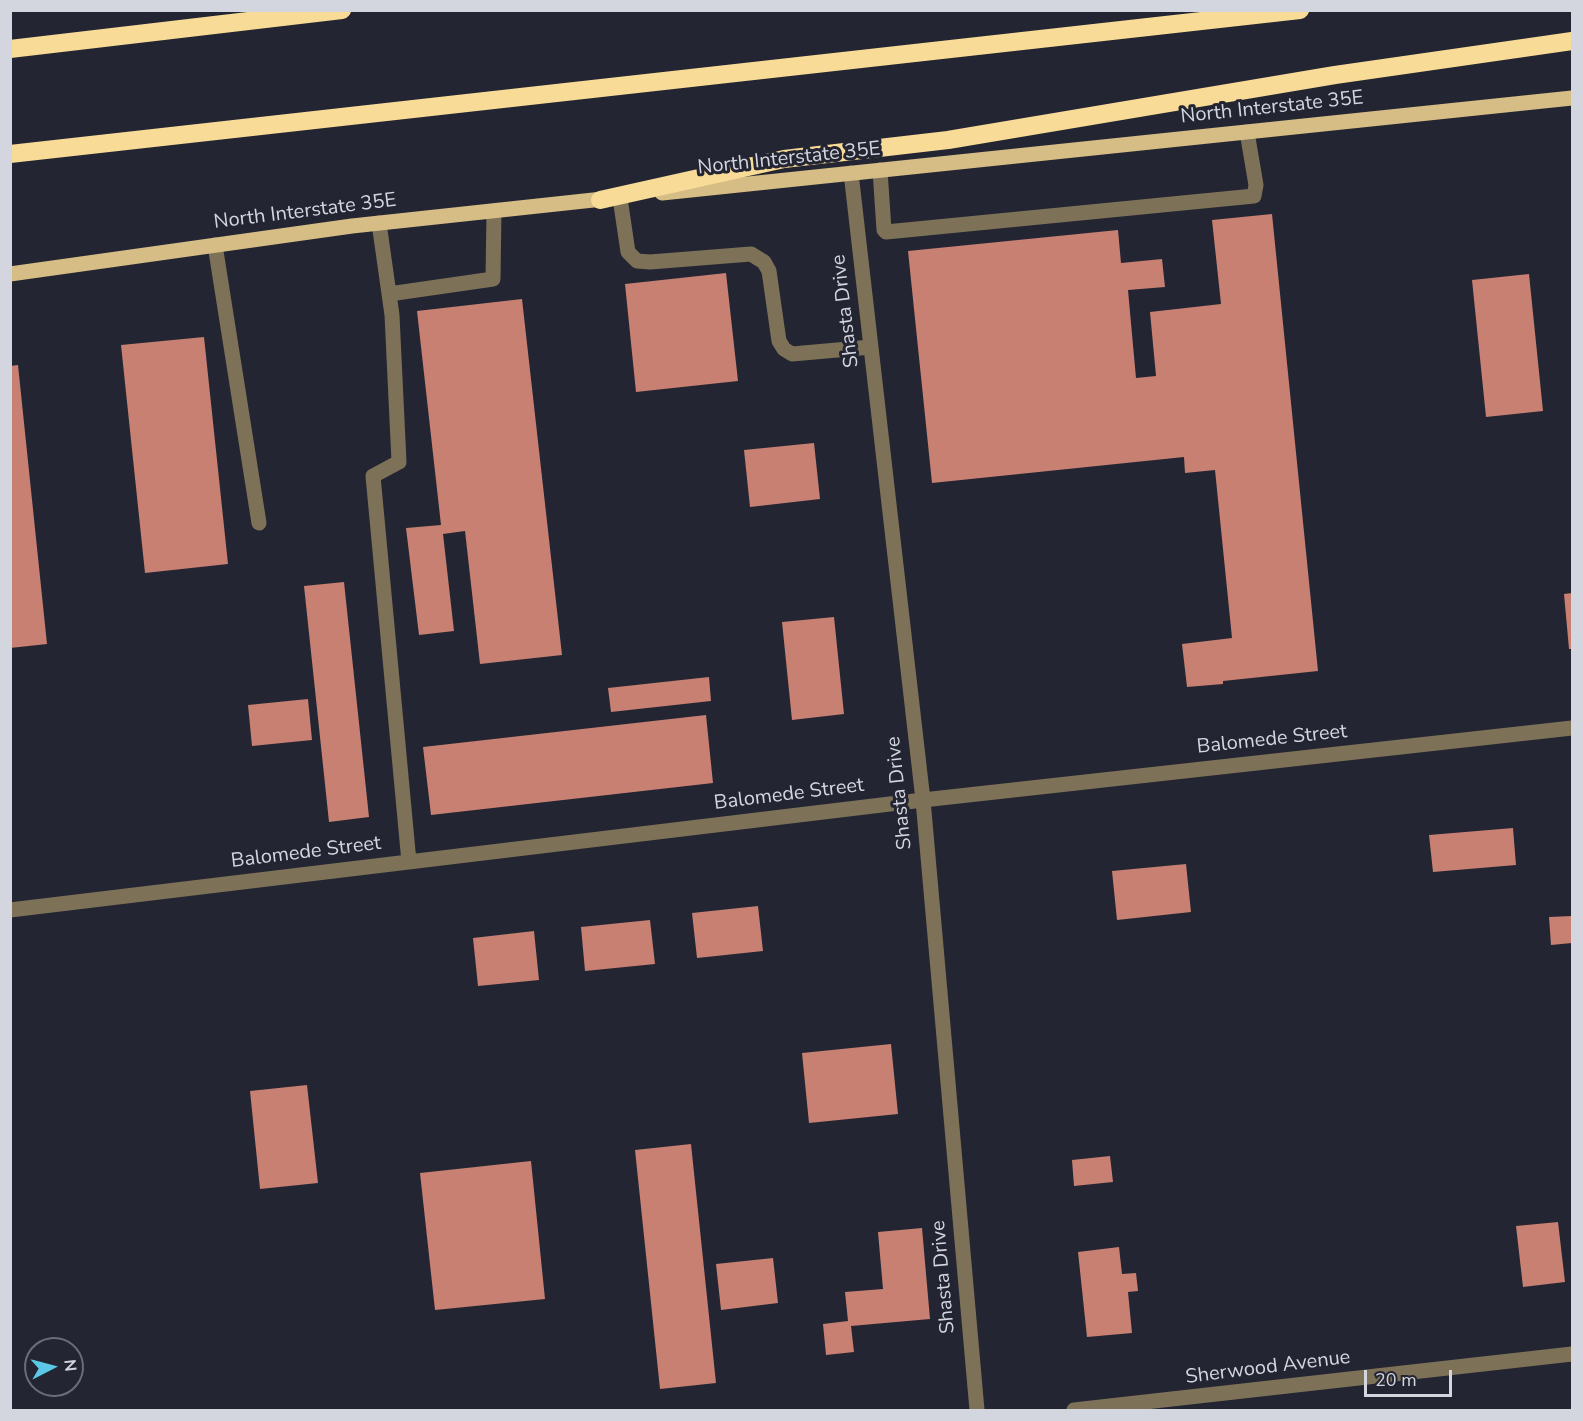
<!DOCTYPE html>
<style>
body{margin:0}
#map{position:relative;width:1583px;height:1421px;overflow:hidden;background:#232532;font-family:"Nunito Sans",sans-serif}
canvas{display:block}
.frame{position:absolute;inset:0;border:12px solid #d4d6df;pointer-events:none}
.north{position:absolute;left:24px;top:1337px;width:60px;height:60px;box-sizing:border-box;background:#232532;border:2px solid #6a6c77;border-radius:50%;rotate:84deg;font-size:16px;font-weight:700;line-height:24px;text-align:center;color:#d4d6df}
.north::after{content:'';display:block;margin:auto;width:21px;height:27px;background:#5bc8e7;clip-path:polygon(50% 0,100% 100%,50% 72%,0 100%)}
.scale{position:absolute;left:1364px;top:1370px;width:88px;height:27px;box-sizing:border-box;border:3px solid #d4d6df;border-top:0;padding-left:8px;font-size:18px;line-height:21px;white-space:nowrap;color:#d4d6df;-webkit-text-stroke:4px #232532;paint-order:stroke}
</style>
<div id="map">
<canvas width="1583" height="1421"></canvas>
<div class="frame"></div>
<div class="north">N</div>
<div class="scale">20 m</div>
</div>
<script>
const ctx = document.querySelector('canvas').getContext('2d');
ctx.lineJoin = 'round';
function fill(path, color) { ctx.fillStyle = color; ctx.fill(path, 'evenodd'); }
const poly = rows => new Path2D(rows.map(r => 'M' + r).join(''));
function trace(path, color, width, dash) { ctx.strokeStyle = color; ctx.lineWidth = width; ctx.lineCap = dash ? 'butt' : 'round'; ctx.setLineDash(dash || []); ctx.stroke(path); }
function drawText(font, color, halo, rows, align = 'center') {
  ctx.font = font + ' "Nunito Sans",sans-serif'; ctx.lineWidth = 6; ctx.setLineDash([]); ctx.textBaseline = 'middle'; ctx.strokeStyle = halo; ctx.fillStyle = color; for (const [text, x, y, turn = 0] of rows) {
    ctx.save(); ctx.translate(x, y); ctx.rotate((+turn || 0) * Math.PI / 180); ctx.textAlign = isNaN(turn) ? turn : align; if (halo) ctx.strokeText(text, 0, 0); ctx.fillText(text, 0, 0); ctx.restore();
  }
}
const building = poly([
 [1272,214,1318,671,1223,681,1223,684,1187,687,1182,644,1232,638,1215,470,1185,473,1184,457,932,483,908,251,1118,230,1121,263,1162,259,1165,287,1128,290,1136,378,1156,376,1150,312,1221,304,1212,220],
 [726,273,738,381,636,392,625,284],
 [1529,274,1543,411,1486,417,1472,280],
 [522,299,562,655,480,664,465,531,443,534,454,631,419,635,406,528,441,525,417,311],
 [204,337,228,564,145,573,121,345],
 [18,365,47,644,10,648,10,366],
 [814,443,820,499,750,507,744,450],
 [344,582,369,817,329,822,304,586],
 [1572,593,1572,649,1569,649,1564,594],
 [834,617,844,714,792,720,782,622],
 [709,677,711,701,611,712,608,688],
 [308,699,312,740,252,746,248,705],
 [706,715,713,783,431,815,423,747],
 [1513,828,1516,865,1433,872,1429,835],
 [1186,864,1191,912,1117,920,1112,871],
 [758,906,763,951,697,958,692,913],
 [1572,916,1572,943,1551,945,1549,917],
 [650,920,655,964,585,971,581,927],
 [534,931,539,980,478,986,473,938],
 [891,1044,898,1114,809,1123,802,1053],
 [307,1085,318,1183,260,1189,250,1091],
 [691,1144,716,1383,660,1389,635,1150],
 [1110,1156,1113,1182,1074,1186,1072,1160],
 [531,1161,545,1299,435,1310,420,1173],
 [1558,1222,1565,1282,1523,1287,1516,1226],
 [922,1228,930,1319,851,1326,854,1352,826,1355,823,1324,848,1321,845,1292,883,1289,878,1232],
 [1119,1247,1122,1274,1136,1273,1138,1291,1128,1292,1132,1333,1087,1337,1078,1252],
 [773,1258,778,1303,721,1310,716,1264]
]);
const minor = poly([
 [880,170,884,230,886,232,1254,196,1256,185,1247,132],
 [851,173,923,800,977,1410],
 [620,198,628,252,637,261,650,262,751,254,764,262,769,271,779,341,784,349,792,354,871,347],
 [379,223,392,315,399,462,373,476,409,862],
 [215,245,259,523],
 [389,294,493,279,494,211],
 [10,910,923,800,1572,728],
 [1074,1410,1572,1354]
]);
const major = poly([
 [662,193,1572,98],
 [10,274,352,226,612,198]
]);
const highway = poly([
 [10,49,342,10],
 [10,154,1300,10],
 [600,200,784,159,948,140,1335,75,1572,41]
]);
const streetNames = [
 ["North Interstate 35E",1272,108,-6],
 ["North Interstate 35E",789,159,-6],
 ["North Interstate 35E",305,212,-7],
 ["Shasta Drive",846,311,-97],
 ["Balomede Street",1272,740,-6],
 ["Shasta Drive",900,793,-96],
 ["Balomede Street",789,795,-7],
 ["Balomede Street",306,853,-7],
 ["Shasta Drive",944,1277,-95],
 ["Sherwood Avenue",1268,1368,-7]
];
fill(building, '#c78072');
trace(minor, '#7d7157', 15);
trace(major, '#d5bd85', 15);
trace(highway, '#f8db97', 18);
drawText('20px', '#d4d6df', '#232532', streetNames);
</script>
